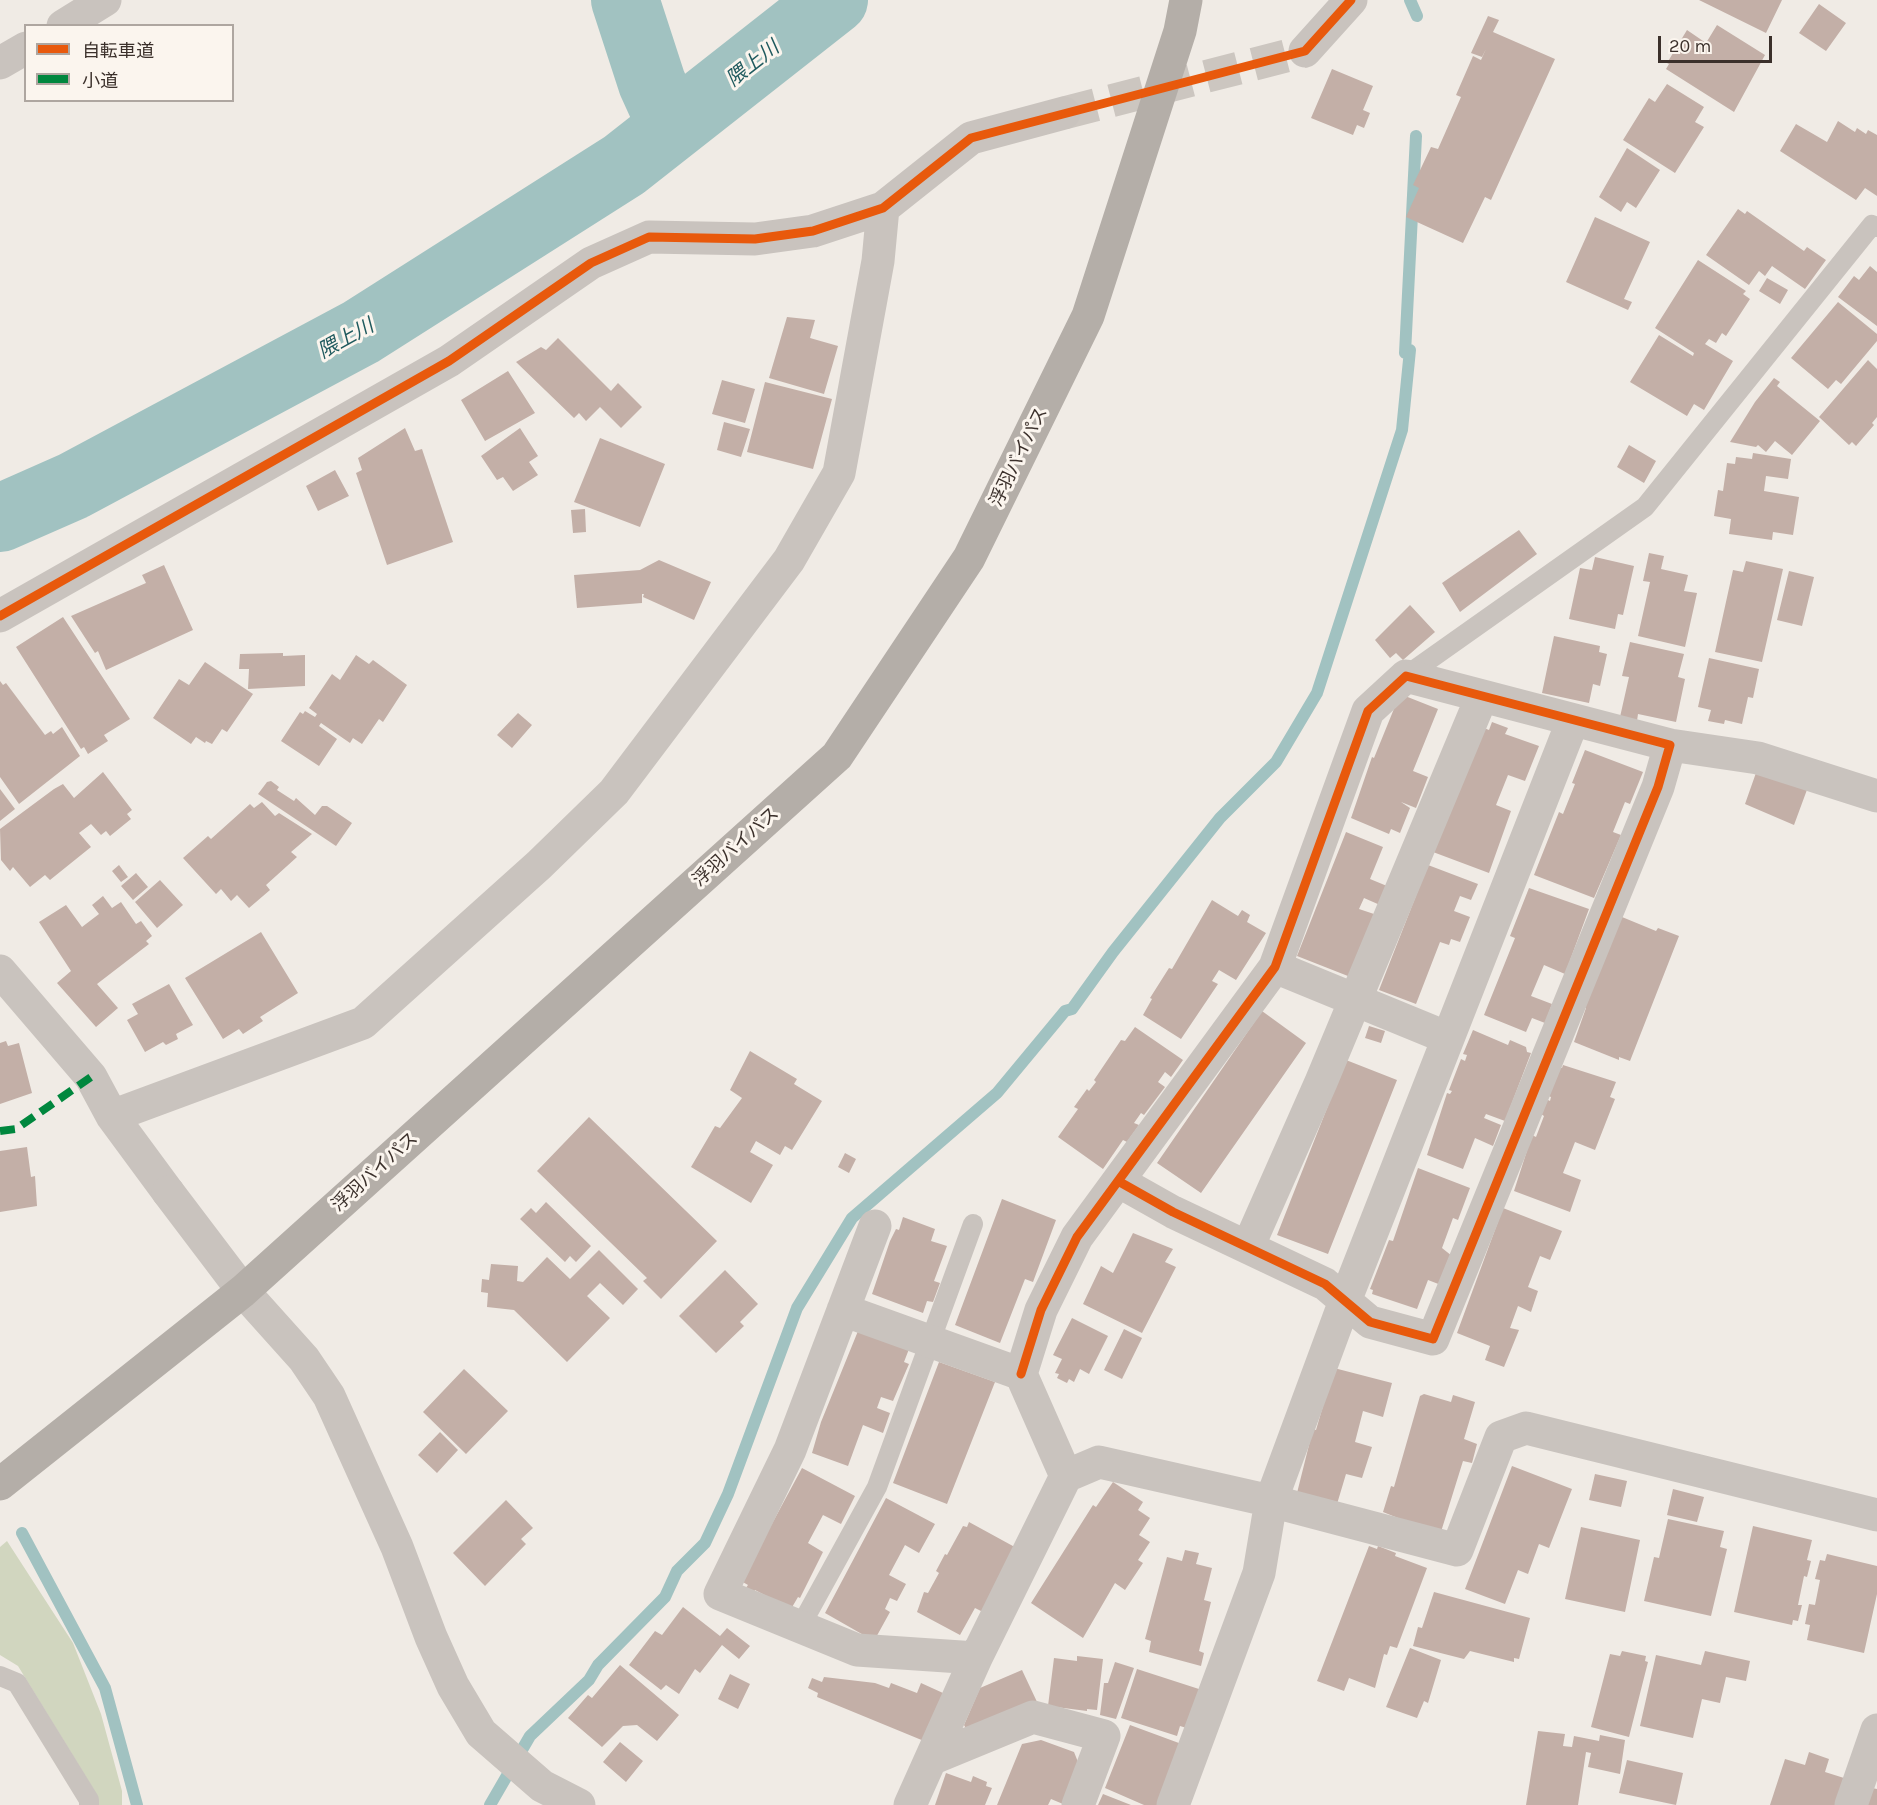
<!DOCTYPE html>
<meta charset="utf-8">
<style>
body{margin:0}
#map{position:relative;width:1877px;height:1805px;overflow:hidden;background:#f0ebe5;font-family:Karla,"Noto Sans JP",sans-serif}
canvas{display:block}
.legend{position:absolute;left:24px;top:24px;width:210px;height:78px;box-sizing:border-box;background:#fbf5ee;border:2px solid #aea6a0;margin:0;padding:8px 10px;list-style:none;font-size:18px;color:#3b302b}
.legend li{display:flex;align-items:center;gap:12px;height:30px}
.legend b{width:30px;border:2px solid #aea6a0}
.scale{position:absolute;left:1658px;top:36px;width:114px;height:27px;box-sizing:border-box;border:3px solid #3b302b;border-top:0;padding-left:8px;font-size:18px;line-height:21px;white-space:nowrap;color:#3b302b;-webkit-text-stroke:4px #fbf5ee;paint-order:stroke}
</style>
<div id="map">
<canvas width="1877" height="1805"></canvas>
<ul class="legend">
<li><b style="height:8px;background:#e8590c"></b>自転車道</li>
<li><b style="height:8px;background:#00873e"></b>小道</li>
</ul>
<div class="scale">20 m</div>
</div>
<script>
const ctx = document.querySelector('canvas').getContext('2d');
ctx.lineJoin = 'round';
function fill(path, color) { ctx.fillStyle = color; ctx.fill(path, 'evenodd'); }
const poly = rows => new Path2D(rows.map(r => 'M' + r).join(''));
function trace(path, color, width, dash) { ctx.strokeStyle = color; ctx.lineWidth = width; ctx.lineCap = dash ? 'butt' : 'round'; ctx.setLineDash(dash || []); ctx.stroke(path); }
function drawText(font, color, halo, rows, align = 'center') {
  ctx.font = font + ' Karla,"Noto Sans JP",sans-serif'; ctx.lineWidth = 6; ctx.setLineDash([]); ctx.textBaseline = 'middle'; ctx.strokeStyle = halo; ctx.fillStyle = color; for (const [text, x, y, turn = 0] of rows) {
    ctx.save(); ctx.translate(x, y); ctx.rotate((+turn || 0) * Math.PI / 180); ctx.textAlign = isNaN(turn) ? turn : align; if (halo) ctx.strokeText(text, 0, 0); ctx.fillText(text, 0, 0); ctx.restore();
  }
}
const green = poly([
 [7,1541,73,1643,101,1714,122,1791,122,1805,93,1805,94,1790,18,1666,0,1655,0,1547]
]);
const stream = poly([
 [1410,0,1417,16],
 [22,1533,105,1688,137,1805],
 [490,1805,530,1736,589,1680,598,1665,665,1597,677,1571,705,1543,728,1494,797,1308,852,1218,997,1093,1065,1011,1072,1009,1113,952,1220,818,1276,762,1317,693,1402,430,1410,350,1405,353,1416,136]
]);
const river = poly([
 [625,0,652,83,672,127],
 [0,518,73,486,361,332,624,165,834,0]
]);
const building = poly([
 [1699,0,1782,0,1766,33],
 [1819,4,1846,23,1826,51,1799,33],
 [1488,16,1499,20,1493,32,1555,59,1491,200,1485,197,1463,243,1406,217,1419,188,1413,185,1431,147,1438,149,1461,97,1456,95,1473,56,1481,60,1486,49,1482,57,1471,53],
 [1717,25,1765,55,1734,112,1666,69,1669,64,1667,63,1687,30,1706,43],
 [1332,69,1373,86,1363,110,1370,113,1364,128,1357,125,1353,135,1311,118],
 [1667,84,1704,107,1695,122,1704,127,1675,173,1623,140,1649,98,1655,102],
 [1838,121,1855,132,1857,128,1866,134,1868,130,1877,135,1877,196,1865,188,1856,200,1780,151,1796,124,1827,142],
 [1627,148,1660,170,1636,208,1627,202,1621,212,1599,197],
 [1738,209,1745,214,1747,211,1804,251,1807,247,1826,260,1805,289,1772,266,1765,276,1759,271,1749,285,1706,255],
 [1595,217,1650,242,1624,299,1632,302,1628,310,1566,282],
 [1698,260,1746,291,1743,294,1750,299,1726,336,1722,333,1716,343,1709,339,1705,344,1733,361,1704,410,1694,404,1687,416,1630,382,1659,335,1693,356,1694,353,1655,328],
 [1870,266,1877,272,1877,326,1838,297,1854,276,1859,280],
 [1767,278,1788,290,1780,304,1759,291],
 [1838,302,1877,334,1877,341,1841,384,1836,380,1828,389,1791,358],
 [787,317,815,320,810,338,838,346,824,394,769,378],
 [558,338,611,391,618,383,642,407,621,428,600,407,586,421,579,413,574,418,516,362,541,347,546,350],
 [1868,360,1877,369,1877,417,1872,423,1874,425,1856,446,1852,442,1849,445,1819,417],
 [508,371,535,413,485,441,461,400],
 [1774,378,1780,382,1777,386,1820,421,1792,455,1775,441,1766,452,1758,445,1756,447,1730,442,1755,402],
 [722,380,755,389,745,423,712,414],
 [765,382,832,399,813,469,747,452],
 [724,422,750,429,741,457,717,450],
 [405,428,415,451,422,449,453,542,387,565,356,473,362,470,358,458],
 [520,428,538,456,529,462,538,475,513,491,503,477,497,480,481,456],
 [600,438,665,464,640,527,574,502],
 [1629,445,1656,461,1644,483,1617,467],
 [1753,453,1791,459,1788,479,1766,476,1764,491,1799,497,1793,535,1773,532,1772,540,1729,534,1731,519,1714,516,1718,490,1723,491,1727,463,1735,464,1736,457,1752,459],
 [335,470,349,496,318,511,306,486],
 [585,509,586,532,573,533,571,510],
 [1519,530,1537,554,1460,612,1442,583],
 [1649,553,1664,556,1661,569,1688,575,1684,591,1697,593,1685,647,1638,636,1650,582,1643,581],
 [1595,557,1634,566,1623,615,1618,614,1615,629,1569,619,1580,568,1592,570],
 [659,560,711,582,694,620,643,597,644,594,642,594,642,603,577,608,574,575,640,570],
 [1746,561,1783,569,1762,662,1715,652,1733,570,1743,572],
 [164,565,193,630,106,670,98,651,95,653,71,616,146,583,142,575],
 [1789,571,1814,577,1802,626,1777,620],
 [1410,605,1435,632,1403,660,1396,653,1390,658,1375,640],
 [63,617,130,719,104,735,108,741,88,754,84,747,81,749,16,647],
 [1554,636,1600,646,1599,652,1607,654,1600,686,1593,684,1589,703,1542,693],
 [1630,642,1684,654,1678,677,1685,679,1676,722,1638,714,1637,721,1620,717,1629,677,1622,676],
 [283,653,283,656,305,655,305,686,248,689,249,669,239,669,240,654],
 [356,655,369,664,373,660,407,685,383,722,379,719,362,744,353,738,350,743,321,723,319,726,337,739,319,766,281,741,300,712,303,714,305,711,315,717,317,714,309,708,332,674,340,680],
 [1709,658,1759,669,1753,698,1748,697,1742,724,1725,720,1724,724,1708,721,1711,710,1698,707],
 [205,662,253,694,227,732,222,729,212,744,206,741,205,743,196,737,191,744,153,718,179,679,189,685],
 [0,681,3,685,6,683,45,735,51,731,53,734,62,727,80,756,19,804,0,777],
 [1400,694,1438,709,1413,771,1428,777,1416,808,1401,802,1410,808,1400,833,1391,829,1389,834,1351,818,1372,757,1374,758],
 [518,713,532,725,512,748,497,735],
 [1492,722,1508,728,1505,734,1539,746,1525,781,1508,775,1496,805,1511,811,1489,873,1433,852,1484,728,1489,730],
 [1585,750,1643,772,1630,804,1625,802,1613,832,1621,835,1594,898,1534,875,1559,812,1563,814,1575,784,1572,783],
 [1757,770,1808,787,1794,825,1745,804],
 [103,772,132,810,127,814,131,819,110,836,106,831,101,835,91,824,79,833,91,847,50,880,45,875,30,887,13,867,10,871,1,860,0,829,54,789,63,784,74,798],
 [271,781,279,787,277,790,294,801,296,798,315,815,322,806,327,806,352,823,336,846,258,794,267,782],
 [0,789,15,809,0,821],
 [262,802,275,816,279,813,312,834,291,852,297,857,266,885,270,890,249,908,237,895,231,901,221,889,216,894,183,858,208,836,211,839,250,804,254,808],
 [1346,832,1383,847,1370,879,1387,886,1380,905,1364,898,1359,909,1377,915,1353,978,1297,956],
 [119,865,128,877,121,882,112,871],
 [1428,865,1478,884,1471,900,1460,896,1454,911,1470,917,1460,942,1451,939,1449,945,1440,942,1416,1004,1379,990],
 [136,873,148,887,133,900,121,886],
 [160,880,183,905,157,928,135,902],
 [1529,888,1589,909,1565,974,1544,965,1531,996,1552,1004,1545,1023,1532,1018,1526,1032,1484,1015,1515,938,1510,936],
 [103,896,112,908,121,902,136,924,141,921,152,936,146,941,149,944,97,984,118,1008,96,1027,57,983,71,971,39,922,66,905,82,927,99,914,92,905],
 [1212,900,1238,916,1242,910,1250,915,1247,922,1266,933,1236,980,1219,970,1212,981,1218,984,1181,1039,1143,1015,1152,999,1150,998,1169,968,1172,969],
 [1622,917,1656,931,1658,928,1679,936,1630,1061,1619,1057,1619,1060,1574,1042,1586,1008,1583,1007],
 [261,932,298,993,260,1017,263,1021,243,1034,239,1029,223,1039,185,978],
 [169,984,193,1025,176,1034,178,1039,166,1045,163,1042,145,1052,127,1020,138,1014,132,1004],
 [1262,1011,1306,1043,1201,1193,1157,1163],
 [1369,1026,1385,1031,1381,1043,1365,1038],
 [1135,1027,1183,1060,1171,1077,1165,1072,1158,1082,1165,1087,1144,1115,1141,1113,1134,1123,1139,1125,1127,1142,1123,1140,1103,1169,1058,1137,1078,1109,1074,1107,1087,1089,1089,1091,1096,1082,1094,1080,1121,1040,1125,1041],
 [1473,1030,1508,1045,1510,1040,1526,1047,1527,1052,1531,1053,1505,1121,1486,1114,1484,1118,1501,1125,1493,1146,1475,1138,1463,1169,1427,1155,1447,1093,1450,1094,1452,1091,1449,1090,1461,1059,1465,1061,1467,1055,1463,1054],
 [6,1041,8,1046,19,1043,32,1093,0,1104,0,1043],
 [750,1051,797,1079,794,1084,822,1101,792,1150,785,1146,780,1155,756,1141,750,1152,773,1165,751,1203,691,1167,715,1126,720,1128,742,1098,730,1090],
 [1346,1060,1397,1080,1328,1254,1277,1235],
 [1563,1065,1616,1082,1610,1097,1615,1099,1595,1150,1575,1142,1563,1173,1581,1180,1570,1212,1514,1191,1532,1135,1536,1137,1544,1116,1541,1114,1546,1099,1550,1101,1551,1097,1548,1096,1559,1067,1562,1068],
 [589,1117,717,1241,661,1299,643,1281,647,1278,537,1171],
 [27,1147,31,1177,35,1176,37,1206,0,1212,0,1151],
 [845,1153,856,1159,849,1173,838,1167],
 [1418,1168,1470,1188,1458,1220,1453,1218,1442,1248,1452,1256,1441,1285,1428,1280,1417,1309,1372,1294,1373,1290,1370,1289,1389,1240,1393,1241],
 [1002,1199,1056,1220,1033,1282,1025,1279,1000,1343,955,1325],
 [546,1202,591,1246,576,1262,570,1256,565,1262,520,1219,531,1208,536,1213],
 [1503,1208,1562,1231,1550,1260,1540,1256,1528,1287,1538,1291,1531,1312,1518,1306,1510,1328,1519,1330,1504,1367,1485,1360,1490,1346,1457,1333],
 [903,1217,935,1229,931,1241,947,1246,934,1281,940,1283,933,1302,927,1301,923,1313,872,1294,890,1241,896,1229,899,1230],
 [1133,1233,1173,1249,1165,1262,1176,1267,1142,1333,1083,1304,1101,1266,1113,1273],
 [599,1250,638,1289,623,1305,600,1283,587,1296,610,1318,567,1362,514,1310,487,1307,488,1293,481,1292,482,1279,489,1280,491,1264,518,1266,517,1281,523,1282,547,1257,570,1279],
 [725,1270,758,1304,740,1322,744,1326,716,1353,679,1316],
 [1072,1318,1108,1336,1089,1374,1080,1369,1074,1382,1069,1379,1067,1383,1057,1378,1059,1374,1055,1373,1062,1359,1053,1355],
 [1124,1329,1142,1338,1122,1379,1104,1370],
 [858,1331,909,1349,904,1362,909,1364,893,1401,881,1397,877,1408,890,1413,883,1433,863,1425,848,1466,812,1453,821,1422],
 [939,1362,995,1382,947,1504,893,1483],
 [1334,1368,1392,1383,1383,1417,1363,1411,1355,1442,1372,1447,1362,1478,1346,1474,1337,1504,1297,1493,1313,1429,1316,1430],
 [464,1369,508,1411,466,1454,423,1412],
 [1424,1394,1451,1402,1453,1395,1475,1402,1464,1439,1477,1444,1472,1463,1463,1461,1440,1535,1383,1512,1391,1486,1394,1487,1420,1396],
 [440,1432,458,1450,437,1473,418,1455],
 [1512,1466,1572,1489,1549,1548,1539,1544,1528,1574,1518,1570,1505,1604,1465,1589],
 [802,1468,855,1496,841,1524,823,1515,808,1543,823,1552,800,1598,798,1597,791,1609,755,1590,753,1594,745,1589,748,1585,741,1581],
 [1595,1474,1627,1481,1621,1507,1589,1500],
 [1113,1482,1143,1502,1138,1510,1150,1518,1139,1535,1150,1542,1138,1560,1143,1563,1125,1590,1115,1583,1083,1638,1031,1603,1093,1505,1096,1507],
 [1673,1489,1704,1497,1697,1522,1667,1515],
 [886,1498,935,1524,919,1553,905,1545,889,1575,906,1584,897,1601,890,1598,885,1609,890,1612,874,1641,825,1613],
 [506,1500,533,1528,521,1539,526,1544,485,1586,453,1553],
 [1668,1519,1724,1531,1720,1547,1727,1549,1711,1616,1644,1601,1654,1557,1659,1558],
 [969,1522,1022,1551,983,1612,975,1608,960,1635,917,1612,924,1592,928,1593,939,1573,936,1571,945,1554,947,1555,963,1526,967,1527],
 [1753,1526,1812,1540,1807,1560,1811,1561,1807,1577,1804,1576,1798,1605,1802,1605,1798,1621,1793,1620,1792,1625,1734,1612],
 [1581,1527,1640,1540,1625,1612,1565,1599],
 [1369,1546,1377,1549,1378,1546,1396,1553,1395,1556,1427,1568,1397,1648,1390,1646,1387,1655,1384,1654,1375,1688,1349,1678,1344,1691,1317,1681],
 [1185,1550,1199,1553,1196,1564,1212,1568,1204,1600,1211,1602,1199,1651,1204,1653,1201,1666,1149,1652,1151,1641,1145,1639,1167,1557,1182,1561],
 [1827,1554,1877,1566,1877,1594,1864,1653,1807,1640,1810,1625,1805,1624,1809,1604,1815,1605,1820,1580,1815,1579,1820,1560,1825,1561],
 [1434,1592,1530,1618,1519,1659,1514,1658,1514,1662,1470,1651,1464,1659,1413,1646,1418,1627,1422,1628],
 [683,1607,720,1636,727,1628,750,1646,739,1659,722,1645,700,1673,695,1669,679,1694,666,1685,661,1690,629,1665,655,1631,662,1635],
 [1410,1648,1441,1660,1428,1703,1424,1701,1417,1718,1386,1707],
 [1622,1651,1646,1656,1645,1661,1648,1662,1629,1737,1591,1727,1610,1654,1620,1656],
 [1705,1651,1750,1661,1746,1681,1726,1677,1720,1703,1702,1699,1693,1738,1640,1726,1656,1655,1701,1665],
 [1077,1656,1103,1659,1097,1710,1087,1709,1087,1711,1048,1706,1054,1658,1077,1661],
 [1115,1662,1134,1668,1116,1719,1100,1715,1104,1683,1108,1683],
 [620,1665,679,1715,657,1741,637,1725,623,1726,602,1747,568,1718,588,1695,592,1698],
 [1137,1669,1202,1690,1193,1730,1180,1726,1177,1736,1121,1718],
 [1022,1670,1038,1704,968,1732,964,1725,980,1688],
 [730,1674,750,1684,738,1709,718,1699],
 [824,1677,875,1683,889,1688,891,1683,917,1693,921,1683,943,1693,924,1741,817,1697,818,1693,808,1688,812,1678,822,1682],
 [1130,1725,1187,1746,1159,1805,1144,1805,1105,1788],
 [1538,1731,1565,1734,1563,1746,1572,1747,1574,1736,1599,1741,1600,1735,1625,1740,1620,1774,1588,1767,1591,1753,1586,1752,1578,1805,1526,1805],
 [1041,1740,1074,1752,1078,1762,1063,1804,1051,1799,1048,1805,997,1805,1022,1744],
 [620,1742,643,1761,626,1782,603,1762],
 [1809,1752,1829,1759,1825,1772,1844,1778,1835,1805,1770,1805,1785,1759,1805,1765],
 [1627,1760,1683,1773,1676,1805,1619,1793],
 [946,1773,971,1782,973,1776,987,1782,986,1786,992,1788,985,1805,935,1805],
 [1872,1788,1877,1789,1877,1805,1866,1805],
 [1103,1794,1131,1805,1098,1805]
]);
const minorTunnel = poly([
 [1064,113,1305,51]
]);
const service = poly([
 [1406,676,1645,507,1872,225,1877,227],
 [800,1627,877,1487,973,1224],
 [0,1676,17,1683,89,1800,89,1805]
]);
const minor = poly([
 [63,26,105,0],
 [1305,51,1351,0],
 [0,63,26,48],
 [0,616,449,361,591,263,649,237,755,239,813,231,883,208,971,138,1064,113],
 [1670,745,1758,758,1877,796],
 [1275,967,1448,1038],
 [0,971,91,1077,112,1116,168,1192],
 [112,1116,363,1023,539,865,614,792,789,560,839,473,878,261,883,208],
 [875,1226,790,1450,720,1594,857,1650,976,1658],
 [1248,1247,1321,1082,1482,696],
 [843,1310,1021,1374,1066,1476],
 [1021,1374,1041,1310,1077,1237,1275,967,1368,711,1406,676,1670,745,1658,787,1433,1339,1370,1322,1325,1284,1173,1212,1118,1181],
 [931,1759,1033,1717,1104,1736,1078,1805],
 [910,1805,976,1658,1066,1476,1099,1462,1271,1501,1457,1550,1501,1437,1526,1428,1877,1515],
 [1173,1805,1259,1573,1271,1501,1345,1301,1573,720],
 [1851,1805,1877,1730]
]);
const tertiary = poly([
 [168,1192,243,1291,304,1359,329,1396,397,1547,431,1637,453,1686,481,1733,542,1786,579,1805]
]);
const trunk = poly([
 [0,1484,243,1291,837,756,969,558,1088,316,1180,31,1186,0]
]);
const quiet = poly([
 [0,1131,16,1129,91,1077]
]);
const cycleway = poly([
 [0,616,449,361,591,263,649,237,755,239,813,231,883,208,971,138,1305,51,1351,0],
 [1021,1374,1041,1310,1077,1237,1275,967,1368,711,1406,676,1670,745,1658,787,1433,1339,1370,1322,1325,1284,1173,1212,1118,1181]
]);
const streetNames = [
 ["浮羽バイパス",1019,457,-64],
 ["浮羽バイパス",736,847,-42],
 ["浮羽バイパス",375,1172,-42]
];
const waterNames = [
 ["隈上川",753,64,-38],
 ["隈上川",346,339,-29]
];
fill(green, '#d1d6bf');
trace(stream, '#a1c2c1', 12);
trace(river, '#a1c2c1', 68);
fill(building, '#c3afa7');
trace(minorTunnel, '#ccc6c0', 33, [33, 16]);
trace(service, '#c9c3be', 20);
trace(minor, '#c9c3be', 33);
trace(tertiary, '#c9c3be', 33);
trace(trunk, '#b4aea8', 33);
trace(quiet, '#00873e', 8, [15, 8]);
trace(cycleway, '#e8590c', 9);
drawText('18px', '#3b302b', '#fbf5ee', streetNames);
drawText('italic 20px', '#1f5a5e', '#fbf5ee', waterNames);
</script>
